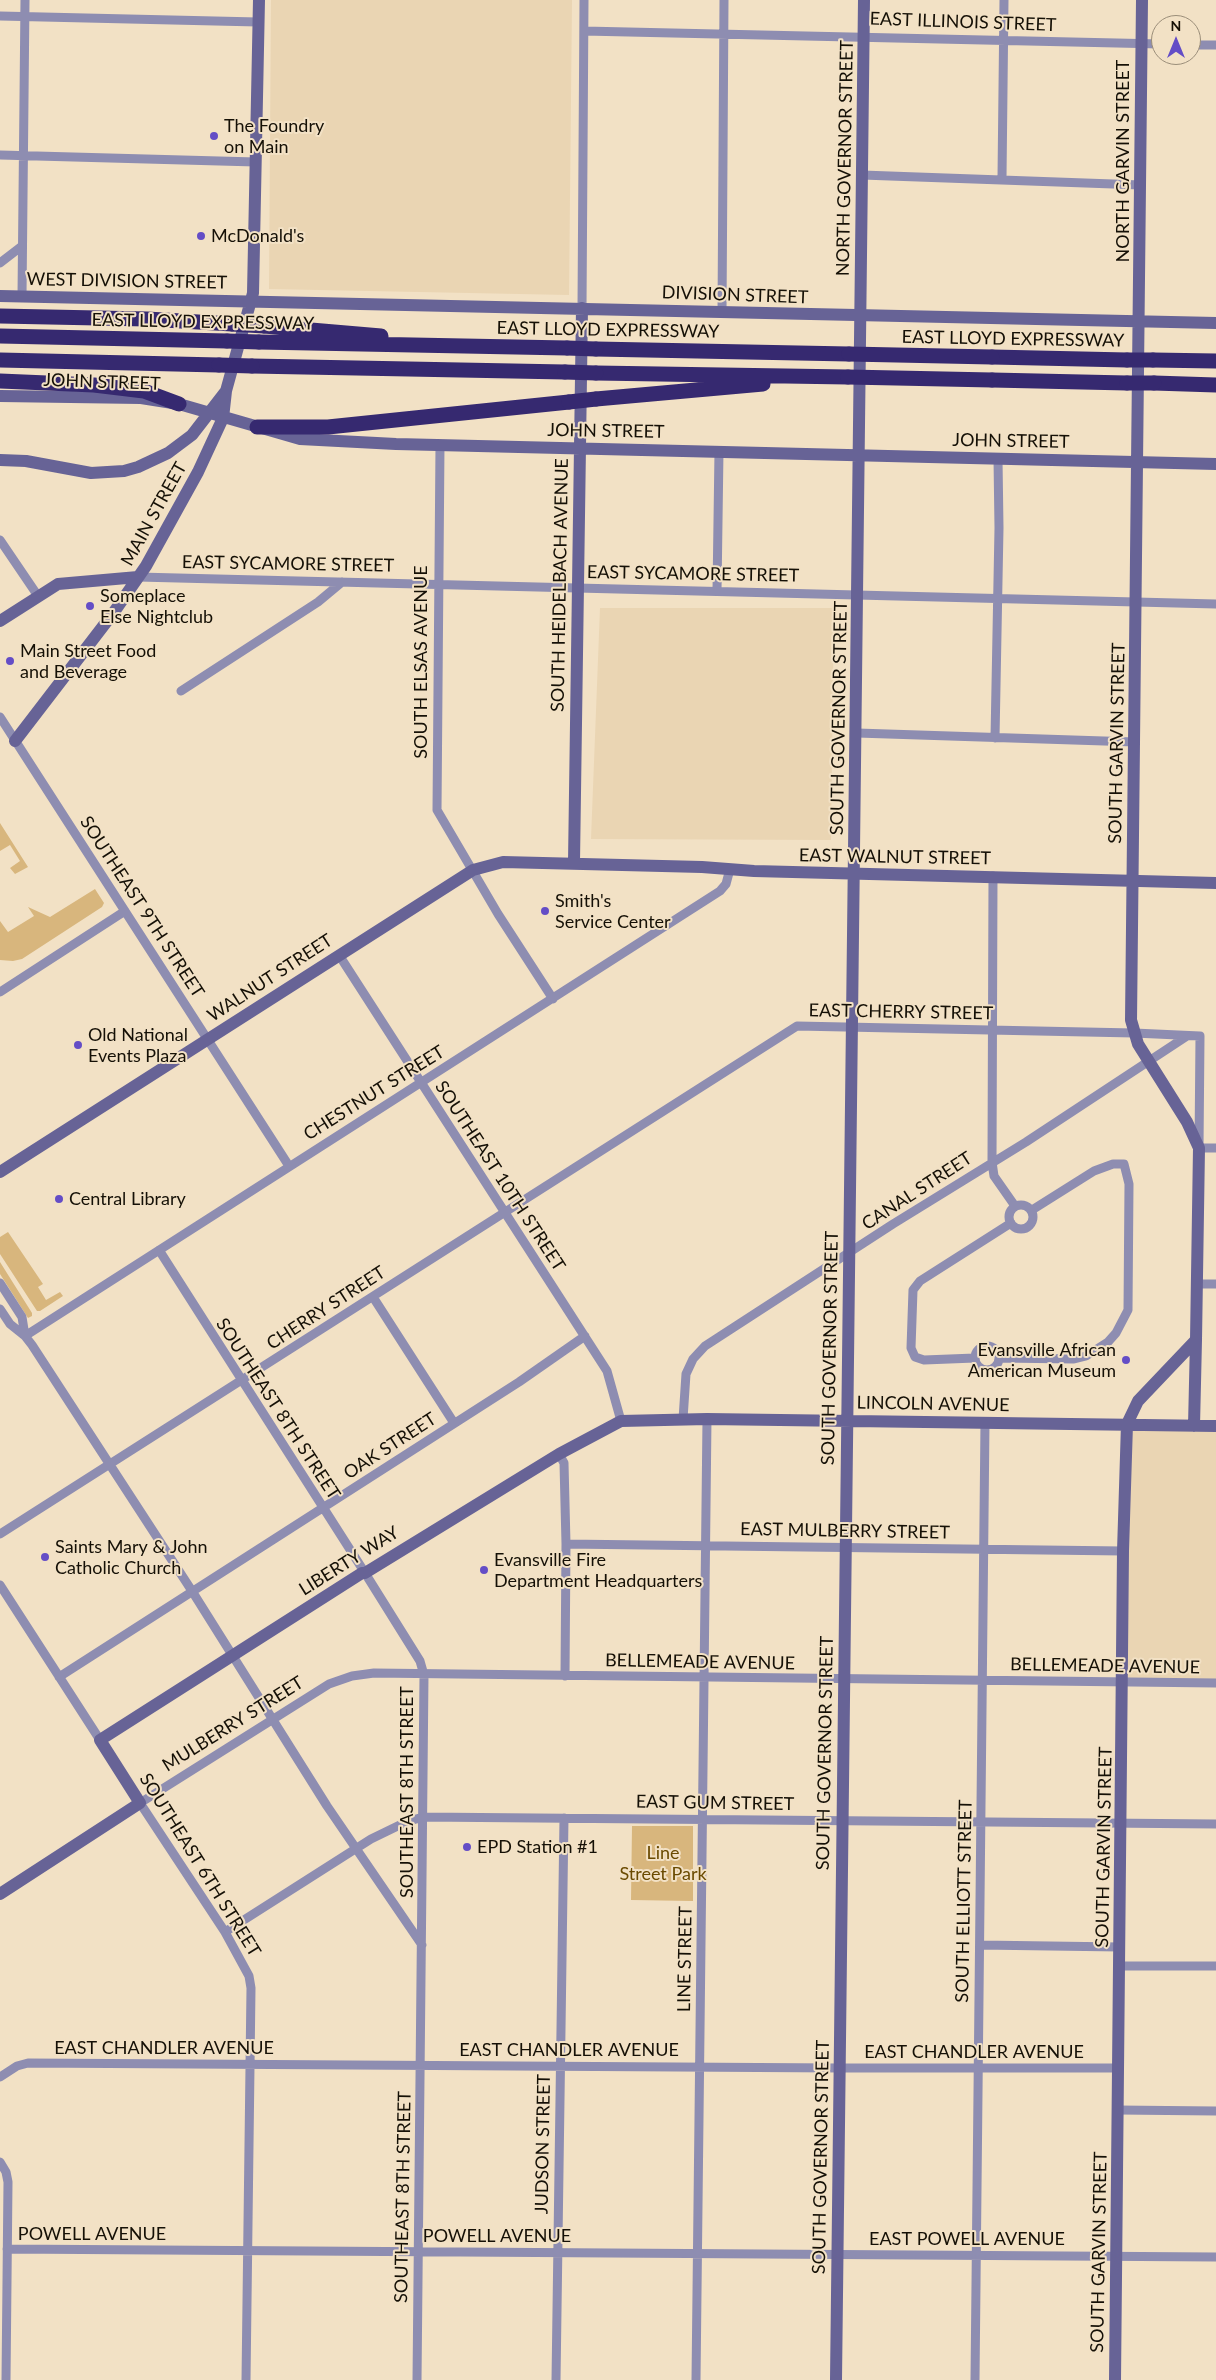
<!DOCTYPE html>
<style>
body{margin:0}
#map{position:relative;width:1216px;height:2380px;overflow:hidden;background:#f2e1c5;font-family:Lato,sans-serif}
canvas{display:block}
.north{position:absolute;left:1151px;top:15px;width:50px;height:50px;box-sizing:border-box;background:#f2e1c5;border:1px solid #9a8d79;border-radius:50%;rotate:0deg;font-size:14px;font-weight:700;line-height:20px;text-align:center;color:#151006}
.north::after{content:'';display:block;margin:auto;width:18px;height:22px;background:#644dc6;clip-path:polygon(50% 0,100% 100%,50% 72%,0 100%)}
</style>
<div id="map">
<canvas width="1216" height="2380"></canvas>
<div class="north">N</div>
</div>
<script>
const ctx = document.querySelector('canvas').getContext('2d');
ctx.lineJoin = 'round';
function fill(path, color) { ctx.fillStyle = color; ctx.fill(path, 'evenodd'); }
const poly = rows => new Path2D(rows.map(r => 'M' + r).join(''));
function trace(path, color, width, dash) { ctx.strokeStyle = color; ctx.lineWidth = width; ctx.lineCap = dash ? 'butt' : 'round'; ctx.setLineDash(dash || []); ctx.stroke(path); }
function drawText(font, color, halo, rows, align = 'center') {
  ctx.font = font + ' Lato,sans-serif'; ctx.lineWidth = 4; ctx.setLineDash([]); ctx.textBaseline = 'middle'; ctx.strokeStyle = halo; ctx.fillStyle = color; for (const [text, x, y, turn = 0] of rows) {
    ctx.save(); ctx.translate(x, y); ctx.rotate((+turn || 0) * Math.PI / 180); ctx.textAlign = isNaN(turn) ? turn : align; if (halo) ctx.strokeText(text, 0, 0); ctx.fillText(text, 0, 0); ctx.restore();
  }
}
const built = poly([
 [271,0,572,0,569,295,269,289],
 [600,608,834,608,831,840,591,839],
 [1128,1428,1216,1430,1216,1680,1126,1679]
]);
const green = poly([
 [0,823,28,867,15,874,10,868,20,861,10,845,0,851],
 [95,889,104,903,102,907,22,959,13,961,0,960,0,921,8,932,34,916,28,907,50,917],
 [8,1232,43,1284,38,1287,46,1300,60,1292,63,1296,40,1311,37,1311,0,1254,0,1237],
 [0,1262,32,1313,32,1316,28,1318,0,1274],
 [632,1826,693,1826,693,1901,631,1900]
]);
const street = poly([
 [0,16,258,22],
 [584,31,1161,44],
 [1191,45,1216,45],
 [0,155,256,162],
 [862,175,1141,185],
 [1002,178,1004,0],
 [0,263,22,246],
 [22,296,25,0],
 [582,308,584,0],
 [722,313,724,0],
 [440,445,437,810,498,914,553,999],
 [0,540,38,596],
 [138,577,1216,604],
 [717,591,719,451],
 [181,691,318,602,342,582],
 [0,717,289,1166],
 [857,733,1135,742],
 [995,738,999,528,998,459],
 [993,876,992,1162,994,1176,1015,1206],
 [339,955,607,1371,621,1421],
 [0,992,125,911],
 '1009 1217a12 12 0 1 1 24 0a12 12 0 1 1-24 0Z',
 [159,1250,365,1573,420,1661,424,1675,417,2380],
 [0,1283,22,1317,25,1336],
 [1197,1284,1216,1284],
 [373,1297,454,1423],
 [0,1309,10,1324,25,1336,32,1345,192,1591,327,1806,422,1945],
 [25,1336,720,891,726,884,730,869],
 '975 1358a12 12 0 1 1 24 0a12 12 0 1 1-24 0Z',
 [975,1358,924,1360,915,1357,911,1348,913,1290,920,1281,1011,1223],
 [1000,1358,1074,1359,1086,1356,1108,1342,1116,1333,1128,1310,1129,1184,1124,1164,1113,1164,1094,1171,1032,1210],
 [683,1419,686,1374,693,1359,705,1346,893,1224,1026,1142,1187,1036],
 [559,1454,564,1463,566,1544,565,1676],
 [0,1534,797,1026,1134,1033,1200,1036,1199,1148,1216,1148],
 [566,1544,1123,1551],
 [0,1585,100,1740],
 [59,1677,519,1382,585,1336],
 [225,1932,371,1839,406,1822,423,1817,1216,1824],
 [980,1945,1120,1947],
 [1120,1966,1216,1966],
 [0,2077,17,2066,28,2063,839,2068,1117,2068],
 [1118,2110,1216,2111],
 [0,2162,6,2172,8,2182,6,2380],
 [7,2249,1216,2257],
 [246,2380,251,1988,249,1976,225,1932,140,1803,329,1684,352,1676,374,1673,1216,1683],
 [556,2380,564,1818],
 [696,2380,707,1419],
 [975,2380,985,1422]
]);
const secondary = poly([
 [0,296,1216,323],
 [0,396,141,398,179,404,300,439,396,444,1216,464],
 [0,460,26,461,91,473,124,471,138,467,168,453,192,435,226,391],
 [0,621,58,584,138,577],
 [15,741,114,612,146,566,198,472,223,418,226,391,253,293,259,0],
 [574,862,582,308],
 [0,1172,473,870,503,862,702,867,754,871,1216,883],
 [1194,1426,1196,1340],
 [0,1894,140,1803,100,1740,362,1573,365,1573,559,1454,621,1421,707,1419,1216,1426],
 [836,2380,864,0],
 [1115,2380,1123,1551,1127,1424,1138,1401,1196,1340,1199,1148,1187,1122,1138,1044,1131,1020,1142,0]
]);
const highway = poly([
 [0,316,147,319,232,324],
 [264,326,381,336],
 [0,336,227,341],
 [259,342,567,348],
 [596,349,849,354],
 [992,357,1127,360],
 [0,360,219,365],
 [1153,360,1216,361],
 [252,366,565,372],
 [596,373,848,377],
 [992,380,1127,383],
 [0,381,94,385,144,391,179,404],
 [1154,383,1216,385],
 [596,399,763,384],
 [257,427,328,427,569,402]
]);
const highwayBridge = poly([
 [232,324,264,326],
 [227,341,259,342],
 [567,348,596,349],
 [849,354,992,357],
 [1127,360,1153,360],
 [219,365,252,366],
 [565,372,596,373],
 [848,377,992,380],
 [1127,383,1154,383],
 [569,402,596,399]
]);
const markers = [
 [214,136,5,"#644dc6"],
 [201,236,5,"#644dc6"],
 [90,606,5,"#644dc6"],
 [10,661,5,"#644dc6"],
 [545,911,5,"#644dc6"],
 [78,1045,5,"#644dc6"],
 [59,1199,5,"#644dc6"],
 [1126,1360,5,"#644dc6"],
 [45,1557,5,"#644dc6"],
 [484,1570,5,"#644dc6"],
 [467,1847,5,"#644dc6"]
];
const streetNames = [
 ["EAST ILLINOIS STREET",963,22,2],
 ["NORTH GOVERNOR STREET",845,158,-89],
 ["NORTH GARVIN STREET",1123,161,-90],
 ["WEST DIVISION STREET",127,281,1],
 ["DIVISION STREET",735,295,2],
 ["EAST LLOYD EXPRESSWAY",203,322,1],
 ["EAST LLOYD EXPRESSWAY",608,330,1],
 ["EAST LLOYD EXPRESSWAY",1013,339,1],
 ["JOHN STREET",102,382,2],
 ["JOHN STREET",606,431,1],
 ["JOHN STREET",1011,441,1],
 ["MAIN STREET",154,514,-61],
 ["EAST SYCAMORE STREET",288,564,1],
 ["EAST SYCAMORE STREET",693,574,1],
 ["SOUTH HEIDELBACH AVENUE",560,585,-89],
 ["SOUTH ELSAS AVENUE",421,662,-90],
 ["SOUTH GOVERNOR STREET",839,718,-89],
 ["SOUTH GARVIN STREET",1117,743,-89],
 ["EAST WALNUT STREET",895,857,1],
 ["SOUTHEAST 9TH STREET",142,907,57],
 ["WALNUT STREET",270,978,-33],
 ["EAST CHERRY STREET",901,1012,1],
 ["CHESTNUT STREET",374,1093,-32],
 ["SOUTHEAST 10TH STREET",500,1176,57],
 ["CANAL STREET",917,1191,-33],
 ["CHERRY STREET",326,1308,-33],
 ["SOUTH GOVERNOR STREET",830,1348,-89],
 ["LINCOLN AVENUE",933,1404,1],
 ["SOUTHEAST 8TH STREET",278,1409,57],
 ["OAK STREET",390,1446,-33],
 ["EAST MULBERRY STREET",845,1531,1],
 ["LIBERTY WAY",349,1561,-32],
 ["BELLEMEADE AVENUE",700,1662,1],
 ["BELLEMEADE AVENUE",1105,1666,1],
 ["MULBERRY STREET",233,1724,-32],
 ["SOUTH GOVERNOR STREET",825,1753,-89],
 ["SOUTHEAST 8TH STREET",407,1792,-90],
 ["EAST GUM STREET",715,1803,1],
 ["SOUTH GARVIN STREET",1104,1847,-89],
 ["SOUTHEAST 6TH STREET",200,1865,58],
 ["SOUTH ELLIOTT STREET",964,1901,-89],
 ["LINE STREET",685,1959,-89],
 ["EAST CHANDLER AVENUE",164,2048],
 ["EAST CHANDLER AVENUE",569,2050],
 ["EAST CHANDLER AVENUE",974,2052],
 ["JUDSON STREET",543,2144,-89],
 ["SOUTH GOVERNOR STREET",821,2157,-89],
 ["SOUTHEAST 8TH STREET",403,2197,-89],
 ["POWELL AVENUE",92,2234],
 ["POWELL AVENUE",497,2236],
 ["EAST POWELL AVENUE",967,2239],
 ["SOUTH GARVIN STREET",1099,2252,-89]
];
const poiNames = [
 ["The Foundry",224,126],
 ["on Main",224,147],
 ["McDonald's",211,236],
 ["Someplace",100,596],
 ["Else Nightclub",100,617],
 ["Main Street Food",20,651],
 ["and Beverage",20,672],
 ["Smith's",555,901],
 ["Service Center",555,922],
 ["Old National",88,1035],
 ["Events Plaza",88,1056],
 ["Central Library",69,1199],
 ["Evansville African",1116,1350,"right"],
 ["American Museum",1116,1371,"right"],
 ["Saints Mary & John",55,1547],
 ["Catholic Church",55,1568],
 ["Evansville Fire",494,1560],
 ["Department Headquarters",494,1581],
 ["EPD Station #1",477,1847]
];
const parkNames = [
 ["Line",663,1853],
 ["Street Park",663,1874]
];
fill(built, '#ead5b3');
fill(green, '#d8b67d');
trace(street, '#8e8db1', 9);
trace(secondary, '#676396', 12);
trace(highway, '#362970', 15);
trace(highwayBridge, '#362970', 15);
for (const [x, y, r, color] of markers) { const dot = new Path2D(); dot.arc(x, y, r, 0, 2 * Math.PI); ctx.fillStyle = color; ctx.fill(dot); trace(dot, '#f2e1c5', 2); }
drawText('18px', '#151006', '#f2e1c5', streetNames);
drawText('18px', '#151006', '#f2e1c5', poiNames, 'left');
drawText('18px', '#6a4a01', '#f2e1c5', parkNames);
</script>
